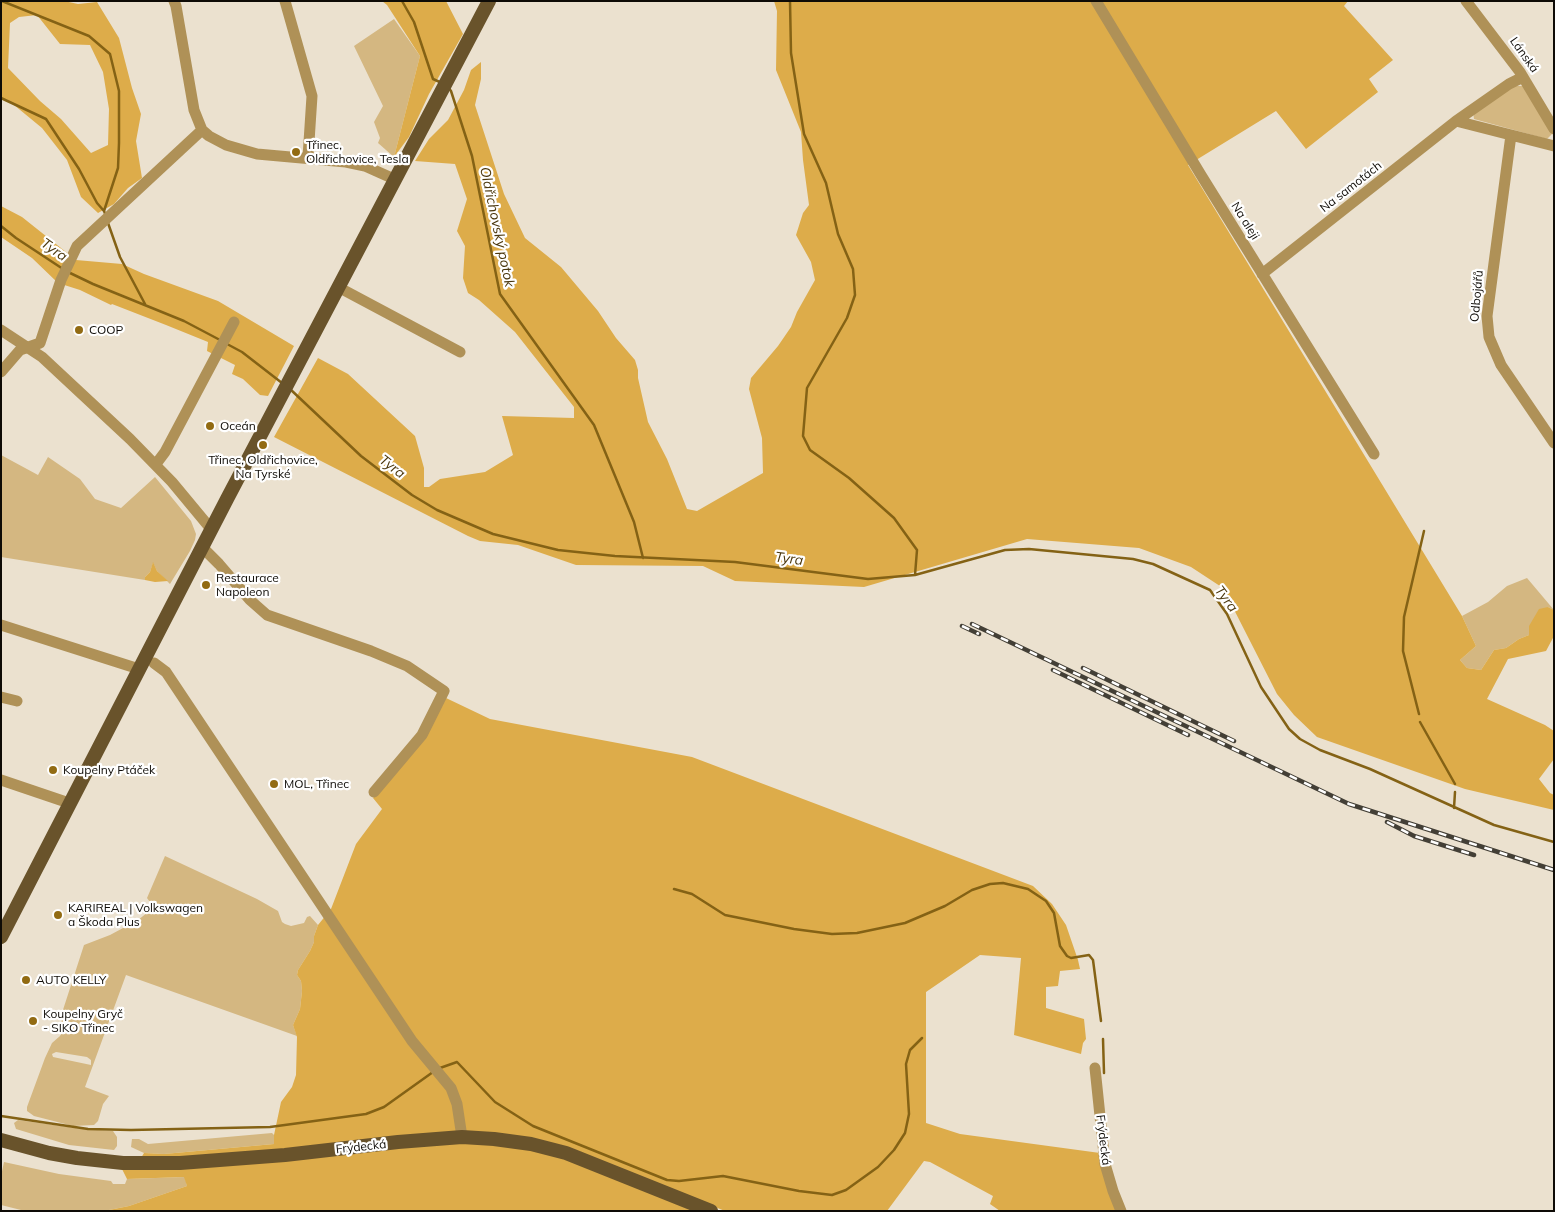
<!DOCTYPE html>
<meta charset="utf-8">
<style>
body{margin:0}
#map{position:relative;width:1555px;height:1212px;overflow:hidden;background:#ebe1cf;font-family:Mulish,sans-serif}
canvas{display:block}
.frame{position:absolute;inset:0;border:2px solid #0e0b06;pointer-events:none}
</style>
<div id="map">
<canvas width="1555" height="1212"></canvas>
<div class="frame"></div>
</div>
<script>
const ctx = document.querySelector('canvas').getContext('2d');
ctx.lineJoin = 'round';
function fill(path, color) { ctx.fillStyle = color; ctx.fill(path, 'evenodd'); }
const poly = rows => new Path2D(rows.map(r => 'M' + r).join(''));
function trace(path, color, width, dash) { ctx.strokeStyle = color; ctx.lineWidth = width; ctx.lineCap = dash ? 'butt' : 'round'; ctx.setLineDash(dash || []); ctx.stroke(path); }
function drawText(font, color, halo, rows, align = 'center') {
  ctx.font = font + ' Mulish,sans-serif'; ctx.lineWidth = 4.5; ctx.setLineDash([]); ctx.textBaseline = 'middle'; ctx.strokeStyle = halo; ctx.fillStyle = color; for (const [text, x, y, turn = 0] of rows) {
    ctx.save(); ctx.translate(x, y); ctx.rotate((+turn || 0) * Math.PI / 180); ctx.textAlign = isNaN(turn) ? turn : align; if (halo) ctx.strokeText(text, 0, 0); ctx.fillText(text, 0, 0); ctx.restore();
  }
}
const green = poly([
 [394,19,420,56,394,157,378,143,380,138,374,122,383,106,354,46],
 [1510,86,1524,86,1552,134,1547,139,1474,119,1473,111],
 [1,455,38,475,48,457,80,479,95,499,121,508,155,477,191,521,196,534,195,540,190,551,170,584,157,571,153,563,150,572,145,577,145,580,1,557],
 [1527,578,1554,610,1548,607,1529,635,1519,639,1506,648,1494,650,1481,670,1467,668,1460,660,1476,646,1462,616,1488,602,1507,586],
 [165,856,257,899,278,911,282,922,285,924,291,926,304,923,307,917,310,916,318,925,314,936,314,942,310,951,298,970,297,975,301,981,302,991,300,1009,293,1025,297,1036,126,975,85,1087,109,1096,103,1104,98,1121,94,1125,73,1126,34,1116,27,1111,27,1107,45,1058,52,1043,60,1036,63,1030,61,1016,84,945,110,935,138,920,152,909,152,905,147,898],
 [56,1052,87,1057,91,1060,91,1065,53,1057,52,1054],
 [18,1120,83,1129,113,1131,117,1137,117,1146,114,1150,69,1145,16,1129,14,1123],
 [272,1133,274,1135,274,1144,164,1154,144,1153,131,1147,132,1139,139,1139,148,1144],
 [4,1162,59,1174,111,1181,113,1184,125,1184,127,1179,185,1177,187,1186,129,1206,104,1211,25,1211,1,1205,1,1176]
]);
const forest = poly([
 [1,1,64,1,78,4,97,2,119,38,132,88,141,114,136,141,142,178,128,188,114,204,98,213,81,197,67,160,42,128,8,100,1,98],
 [37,15,60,44,90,45,103,72,109,109,108,145,91,153,61,119,40,101,8,68,10,23,19,17],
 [382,1,446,1,463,34,429,94,409,137,394,157,420,56,387,5],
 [774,1,1348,1,1344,6,1393,60,1369,79,1378,92,1306,149,1276,111,1188,165,1462,616,1476,646,1460,660,1467,668,1481,670,1494,650,1506,648,1519,639,1529,635,1529,626,1539,609,1548,607,1554,610,1554,636,1546,651,1508,659,1487,699,1545,725,1554,731,1554,759,1539,779,1550,793,1554,795,1554,810,1465,789,1317,737,1294,715,1277,694,1223,588,1191,567,1139,548,1027,539,864,587,735,581,703,566,576,565,518,545,480,541,468,536,274,437,318,358,348,374,415,436,424,468,424,487,429,487,440,479,485,472,513,455,502,416,574,418,574,407,515,332,479,300,468,293,463,278,465,246,457,231,467,199,455,164,415,161,429,139,448,120,464,90,471,70,481,62,481,79,475,105,504,194,525,238,561,267,598,311,616,338,635,360,638,370,638,378,648,422,667,459,687,509,697,511,763,473,762,438,749,389,751,378,778,346,791,327,797,312,815,280,811,262,796,235,803,213,809,205,803,160,801,132,776,70,777,11],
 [1,206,22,217,76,260,122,264,144,274,218,301,294,346,268,396,260,395,243,379,232,374,235,365,207,351,208,342,166,325,112,304,111,305,80,290,58,283,32,258,1,237],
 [153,562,157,571,168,581,155,582,145,580,145,577,150,572],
 [446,698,490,719,692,757,1033,886,1052,904,1066,925,1078,960,1080,969,1060,971,1058,986,1046,987,1046,1008,1084,1019,1086,1039,1083,1043,1081,1054,1014,1035,1021,958,980,955,926,992,926,1123,960,1134,1100,1153,1117,1211,1000,1211,990,1204,993,1196,930,1162,924,1161,887,1211,725,1211,568,1148,532,1139,284,1150,180,1158,141,1158,144,1153,164,1154,274,1144,274,1135,281,1102,292,1087,296,1075,297,1037,293,1025,300,1009,302,991,301,981,297,975,298,970,310,951,314,942,314,936,318,925,331,909,356,844,382,809,373,798,420,742],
 [462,1143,493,1144,530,1150,565,1158,696,1211,104,1211,129,1206,187,1186,184,1177,127,1179,122,1169]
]);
const stream = poly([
 [2,1,89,36,110,54,119,91,119,143,118,168,104,211],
 [402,1,414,22,433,79,442,83],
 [790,1,791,53,804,134,826,183,838,234,853,269,855,295,847,318,807,388,803,436,810,450,849,478,894,518,917,550,915,575],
 [448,87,451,91,472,156,500,294,594,425,634,522,643,558],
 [1,98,46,119,79,169,97,203,104,211,106,216],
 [108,223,120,257,145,304],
 [1,226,16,238,63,269],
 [68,272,93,284,184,321,220,340],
 [227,344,242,352,282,383],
 [290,389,361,456,412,495,437,510,493,534,558,550,615,556,735,562,868,579,915,575,1005,550,1029,549,1133,559,1153,564,1210,590,1227,614,1261,687,1289,729,1300,739,1320,750,1370,769,1494,825,1554,842],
 [1419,714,1403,651,1404,617,1424,531],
 [1420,722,1455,784],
 [1454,808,1455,792],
 [674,889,692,894,725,915,794,929,832,934,857,933,905,923,945,906,972,890,990,884,1003,883,1028,889,1046,901,1054,913,1060,946,1067,956,1071,958,1089,955,1093,960,1101,1021],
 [1103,1039,1104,1073],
 [440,1068,457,1062,495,1102,533,1126,667,1180,679,1181,723,1176,799,1191,832,1195,846,1190,878,1167,894,1150,905,1133,909,1114,906,1064,910,1050,922,1038],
 [1,1116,88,1129,131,1130,270,1127,366,1114,384,1107,433,1072]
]);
const minor = poly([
 [174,1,176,6,194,110,202,130,209,136,226,145,257,154,346,162,365,166,394,179],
 [285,1,312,96,308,157],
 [1096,1,1201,175,1374,454],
 [1466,1,1520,72,1554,129],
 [1456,121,1554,146],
 [1511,135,1487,316,1489,337,1501,365,1554,443],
 [1262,274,1456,121,1509,84,1523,77],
 [338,287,460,352],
 [1,330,42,357,130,439,172,482,211,529],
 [1,372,20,350,40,343,61,280,77,246,202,130],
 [156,464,165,452,234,322],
 [202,547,219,564,250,600,267,615,371,651,407,666,444,691,422,735,374,792],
 [1,625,139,669],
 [154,663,166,672,412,1041,451,1088,457,1104,462,1137],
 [1,697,17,701],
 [1,780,69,803],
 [1095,1068,1105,1164,1113,1191,1121,1211]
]);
const major = poly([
 [1,937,227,499,489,1],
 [1,1140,49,1153,77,1158,123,1163,180,1163,285,1155,398,1142,462,1137,494,1139,531,1144,566,1153,711,1211]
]);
const rail = poly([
 [972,624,1349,804,1554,870],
 [962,626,979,634],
 [1083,668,1234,741],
 [1053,670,1188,735],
 [1387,822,1414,836,1474,855]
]);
const markers = [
 [296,152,5,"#926b13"],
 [79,330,5,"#926b13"],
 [210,426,5,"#926b13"],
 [263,445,5,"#926b13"],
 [206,585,5,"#926b13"],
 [53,770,5,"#926b13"],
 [274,784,5,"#926b13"],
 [58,915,5,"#926b13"],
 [26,980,5,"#926b13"],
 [33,1021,5,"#926b13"]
];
const streetNames = [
 ["Lánská",1524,55,55],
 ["Na samotách",1351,187,-38],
 ["Na aleji",1245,221,58],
 ["Odbojářů",1477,296,-85],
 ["Frýdecká",1103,1140,83],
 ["Frýdecká",361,1147,-6]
];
const poiNames = [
 ["Třinec,",306,145],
 ["Oldřichovice, Tesla",306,159],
 ["COOP",89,330],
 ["Oceán",220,426],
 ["Třinec, Oldřichovice,",263,460,"center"],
 ["Na Tyrské",263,474,"center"],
 ["Restaurace",216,578],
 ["Napoleon",216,592],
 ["Koupelny Ptáček",63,770],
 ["MOL, Třinec",284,784],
 ["KARIREAL | Volkswagen",68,908],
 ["a Škoda Plus",68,922],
 ["AUTO KELLY",36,980],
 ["Koupelny Gryč",43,1014],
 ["- SIKO Třinec",43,1028]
];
const waterNames = [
 ["Oldřichovský potok",497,227,78],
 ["Tyra",54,250,35],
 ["Tyra",392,467,37],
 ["Tyra",789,559,7],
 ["Tyra",1226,599,53]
];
fill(green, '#d4b781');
fill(forest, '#ddac4a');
trace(stream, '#846215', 2.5);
trace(minor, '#af9157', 11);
trace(major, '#69532b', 14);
trace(rail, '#433f36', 4.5);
trace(rail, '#fff', 2.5, [8]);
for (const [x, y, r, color] of markers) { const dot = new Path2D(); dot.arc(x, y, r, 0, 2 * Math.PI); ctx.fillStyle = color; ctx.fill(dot); trace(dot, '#fff', 2); }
drawText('12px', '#0e0b06', '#fff', streetNames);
drawText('12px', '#0e0b06', '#fff', poiNames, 'left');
drawText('italic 14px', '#4b370d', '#fff', waterNames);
</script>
